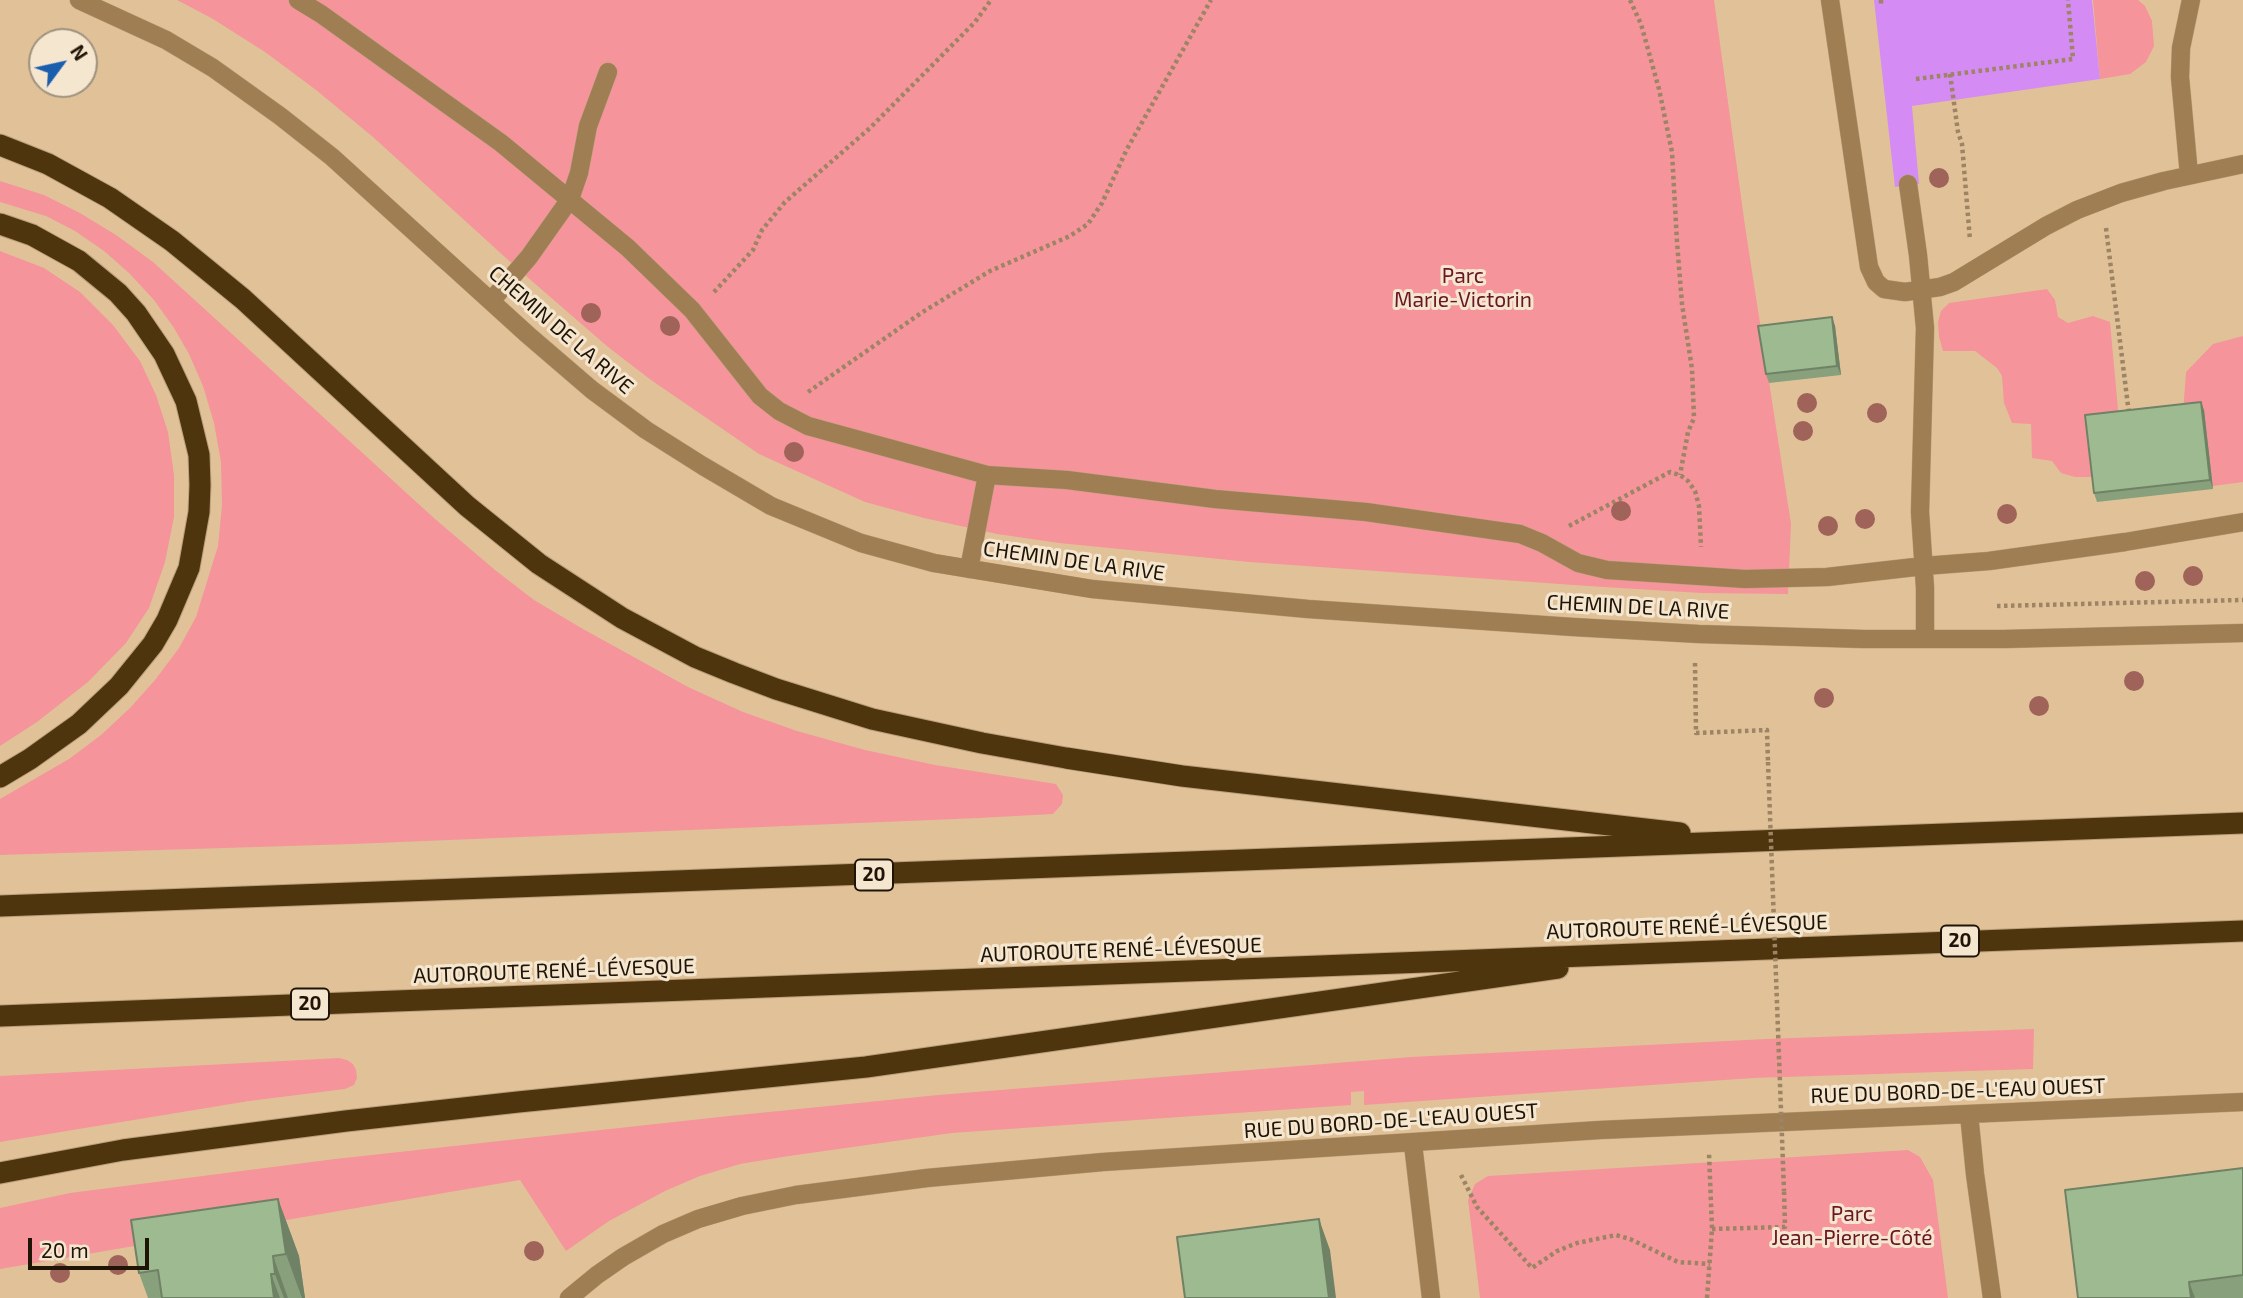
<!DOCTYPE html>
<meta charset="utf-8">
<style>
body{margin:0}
#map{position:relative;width:2243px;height:1298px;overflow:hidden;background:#e1c298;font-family:"Exo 2",sans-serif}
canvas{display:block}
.north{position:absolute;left:28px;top:28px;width:70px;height:70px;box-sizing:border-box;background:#f5e6d0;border:2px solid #9f927f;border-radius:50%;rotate:57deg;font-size:19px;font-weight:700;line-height:28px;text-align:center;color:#1f1405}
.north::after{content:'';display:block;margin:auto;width:24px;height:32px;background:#1a5eae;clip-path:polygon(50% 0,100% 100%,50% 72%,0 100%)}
.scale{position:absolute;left:28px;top:1238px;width:121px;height:32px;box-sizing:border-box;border:4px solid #1f1405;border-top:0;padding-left:9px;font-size:21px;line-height:24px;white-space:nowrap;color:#1f1405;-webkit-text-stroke:5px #f5e6d0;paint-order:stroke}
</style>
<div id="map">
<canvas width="2243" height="1298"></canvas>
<div class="north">N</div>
<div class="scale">20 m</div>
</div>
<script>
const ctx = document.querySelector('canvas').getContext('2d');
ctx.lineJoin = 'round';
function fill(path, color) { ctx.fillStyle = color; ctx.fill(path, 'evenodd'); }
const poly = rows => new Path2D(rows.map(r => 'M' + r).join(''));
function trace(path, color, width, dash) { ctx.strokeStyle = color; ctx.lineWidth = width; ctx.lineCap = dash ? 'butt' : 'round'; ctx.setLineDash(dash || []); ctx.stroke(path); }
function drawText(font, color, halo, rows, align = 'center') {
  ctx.font = font + ' "Exo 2",sans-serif'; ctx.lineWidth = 6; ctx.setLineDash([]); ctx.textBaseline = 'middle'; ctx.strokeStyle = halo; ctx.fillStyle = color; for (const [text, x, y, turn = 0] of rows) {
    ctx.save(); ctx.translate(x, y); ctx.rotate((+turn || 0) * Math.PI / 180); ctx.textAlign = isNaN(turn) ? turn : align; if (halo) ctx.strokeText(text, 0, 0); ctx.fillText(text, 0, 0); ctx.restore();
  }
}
const green = poly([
 [177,0,1714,0,1745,226,1791,524,1788,594,1701,593,1588,586,1249,562,1160,553,1059,543,997,534,924,518,865,502,759,454,651,380,608,347,518,269,373,137,316,90,265,52,213,19],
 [2093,0,2138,0,2145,6,2152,21,2154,46,2146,62,2130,74,2100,79],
 [0,181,44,195,80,213,116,235,153,262,435,519,495,570,534,600,583,629,688,687,743,712,797,731,865,750,935,765,1056,784,1063,795,1062,804,1053,814,979,818,353,844,0,855,0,799,69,759,101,735,130,708,155,680,179,648,196,617,218,546,222,505,221,462,214,423,203,386,189,354,174,328,154,300,129,273,104,251,75,231,46,216,0,202],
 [0,251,44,268,80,292,113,325,140,361,156,395,168,432,174,475,174,517,165,562,149,608,126,643,88,682,37,722,0,746],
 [2047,289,2055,300,2058,317,2068,323,2093,316,2110,322,2119,420,2095,477,2075,477,2061,473,2052,461,2032,458,2031,424,2012,423,2004,403,2002,376,1997,368,1975,351,1943,351,1939,337,1938,322,1941,311,1949,303],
 [2243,336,2243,482,2213,486,2183,413,2186,372,2213,344],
 [2034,1029,2033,1069,1753,1078,1364,1105,1364,1091,1351,1092,1351,1105,952,1133,789,1156,740,1164,700,1176,665,1191,609,1221,566,1251,520,1180,0,1269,0,1208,70,1193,335,1159,729,1116,938,1095,1411,1057,1766,1039],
 [339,1058,347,1060,353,1064,356,1070,357,1078,354,1085,345,1089,249,1101,0,1142,0,1076],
 [1908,1150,1920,1157,1933,1180,1948,1298,1480,1298,1468,1200,1475,1184,1488,1176]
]);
const water = poly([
 [1874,0,2092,0,2100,79,1912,106,1919,184,1895,187]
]);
const path = poly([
 [1630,0,1641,24,1659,89,1672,152,1677,242,1682,304,1692,369,1694,418,1688,432,1680,475],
 [1881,0,1881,6],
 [1950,74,1958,132,1962,144,1970,240],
 [1916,79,2073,59,2068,0],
 [2106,228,2129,414],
 [714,292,753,250,762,230,785,202,870,128,975,22,991,0],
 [808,392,921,313,990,271,1070,236,1088,224,1102,203,1127,149,1211,0],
 [1569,526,1670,472,1680,475,1688,481,1695,491,1699,506,1701,547],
 [1997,606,2243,600],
 [1695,663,1696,733,1767,730,1768,762],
 [1461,1175,1477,1207,1532,1268,1557,1251,1577,1243,1616,1235,1630,1239,1678,1262,1710,1264],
 [1712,1229,1785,1227,1784,1191],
 [1707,1298,1712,1229,1709,1153]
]);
const minor = poly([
 [79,0,166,40,213,68,280,116,332,157,528,335,592,390,646,430,703,466,771,506,861,543,934,563,1092,589,1308,609,1573,627,1699,634,1863,639,2004,639,2243,633],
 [298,0,321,14,501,143,628,248,692,310,760,396,779,411,808,426,987,475,1067,480,1215,499,1366,512,1520,534,1542,543,1578,563,1607,570,1745,579,1827,577,1924,566,1989,561,2125,542,2243,522],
 [1830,0,1869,267,1876,282,1884,289,1905,292,1940,287,1954,282,2046,226,2077,210,2121,193,2164,181,2243,164],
 [2189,175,2180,77,2181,48,2191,0],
 [1908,184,1918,255,1925,328,1920,512,1925,588,1925,639],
 [491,301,529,257,570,199,579,173,588,126,608,72],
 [969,569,987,475],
 [1969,1114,1975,1174,1992,1298],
 [1413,1144,1431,1298],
 [569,1298,597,1275,623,1257,663,1234,698,1219,742,1206,796,1195,927,1178,1103,1162,1600,1130,2243,1102]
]);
const highway = poly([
 [0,145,48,164,110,198,172,241,243,299,467,506,539,564,622,618,695,657,734,673,776,689,872,719,982,743,1066,758,1182,776,1680,833],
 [0,224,32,235,79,261,118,293,136,313,164,354,186,401,199,455,200,485,199,512,189,568,167,620,153,644,119,686,79,724,30,759,0,777],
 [0,906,2243,823],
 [0,1016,2243,931],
 [0,1173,123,1150,346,1121,518,1102,866,1067,1558,968]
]);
const pathBridge = poly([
 [1768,762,1784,1191]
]);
const trees = [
 [1939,178],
 [591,313],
 [670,326],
 [1807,403],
 [1877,413],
 [1803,431],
 [794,452],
 [1621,511],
 [2007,514],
 [1865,519],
 [1828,526],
 [2193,576],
 [2145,581],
 [2134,681],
 [1824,698],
 [2039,706],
 [534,1251],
 [118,1265],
 [60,1273]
];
const wall = poly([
 [1832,317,1835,326,1841,375,1769,383,1766,374],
 [2204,410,2213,489,2097,502,2094,493],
 [2243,1168,2243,1298,2078,1298],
 [278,1199,299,1256,305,1298,148,1298,139,1273]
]);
const shadedWall = poly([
 [1832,317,1835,326,1841,375,1837,366],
 [2201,402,2204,410,2213,489,2210,480],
 [278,1199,299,1256,305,1298,302,1298,286,1254],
 [1319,1219,1330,1250,1336,1298,1329,1298],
 [273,1256,288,1298,284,1298,275,1274],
 [271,1274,280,1298,274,1298],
 [2189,1282,2195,1298,2191,1298]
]);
const building = poly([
 [1832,317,1837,366,1766,374,1758,326,1832,317],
 [2201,402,2210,480,2094,493,2085,415,2201,402],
 [2243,1168,2243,1275,2189,1282,2191,1298,2078,1298,2065,1190,2243,1168],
 [278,1199,286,1254,273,1256,275,1274,271,1274,274,1298,162,1298,158,1270,139,1273,131,1220,278,1199],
 [1319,1219,1329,1298,1185,1298,1177,1237,1319,1219]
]);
const shields = [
 [874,875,38],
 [1960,941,38],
 [310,1004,38]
];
const shieldNames = [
 ["20",874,875],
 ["20",1960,941],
 ["20",310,1004]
];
const parkNames = [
 ["Parc",1463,276],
 ["Marie-Victorin",1463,300],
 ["Parc",1852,1214],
 ["Jean-Pierre-Côté",1852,1238]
];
const streetNames = [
 ["CHEMIN DE LA RIVE",561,330,41],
 ["CHEMIN DE LA RIVE",1074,561,8],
 ["CHEMIN DE LA RIVE",1638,607,3],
 ["AUTOROUTE RENÉ-LÉVESQUE",1687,927,-2],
 ["AUTOROUTE RENÉ-LÉVESQUE",1121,950,-2],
 ["AUTOROUTE RENÉ-LÉVESQUE",554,971,-2],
 ["RUE DU BORD-DE-L'EAU OUEST",1958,1091,-2],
 ["RUE DU BORD-DE-L'EAU OUEST",1391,1121,-4]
];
fill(green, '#f5949b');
fill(water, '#d48bf3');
trace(minor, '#ba9f7b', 19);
trace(highway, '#ba9f7b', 23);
trace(path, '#9c8464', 4.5, [3.5, 3.5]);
trace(minor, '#9e7e52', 18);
trace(highway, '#4e350d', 21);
trace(pathBridge, '#9c8464', 4.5, [3.5, 3.5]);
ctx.fillStyle = '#9f6359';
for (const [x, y] of trees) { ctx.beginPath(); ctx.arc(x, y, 10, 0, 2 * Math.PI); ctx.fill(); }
fill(wall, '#88a07c');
fill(shadedWall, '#6f8265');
fill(building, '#9eba90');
trace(building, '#6f8265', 2);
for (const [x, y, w] of shields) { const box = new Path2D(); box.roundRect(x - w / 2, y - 15.5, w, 31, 5); ctx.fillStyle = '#f5e6d0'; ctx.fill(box); trace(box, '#1f1405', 2); }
drawText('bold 19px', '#1f1405', null, shieldNames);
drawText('21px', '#691625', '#f5e6d0', parkNames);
drawText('21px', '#1f1405', '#f5e6d0', streetNames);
</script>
